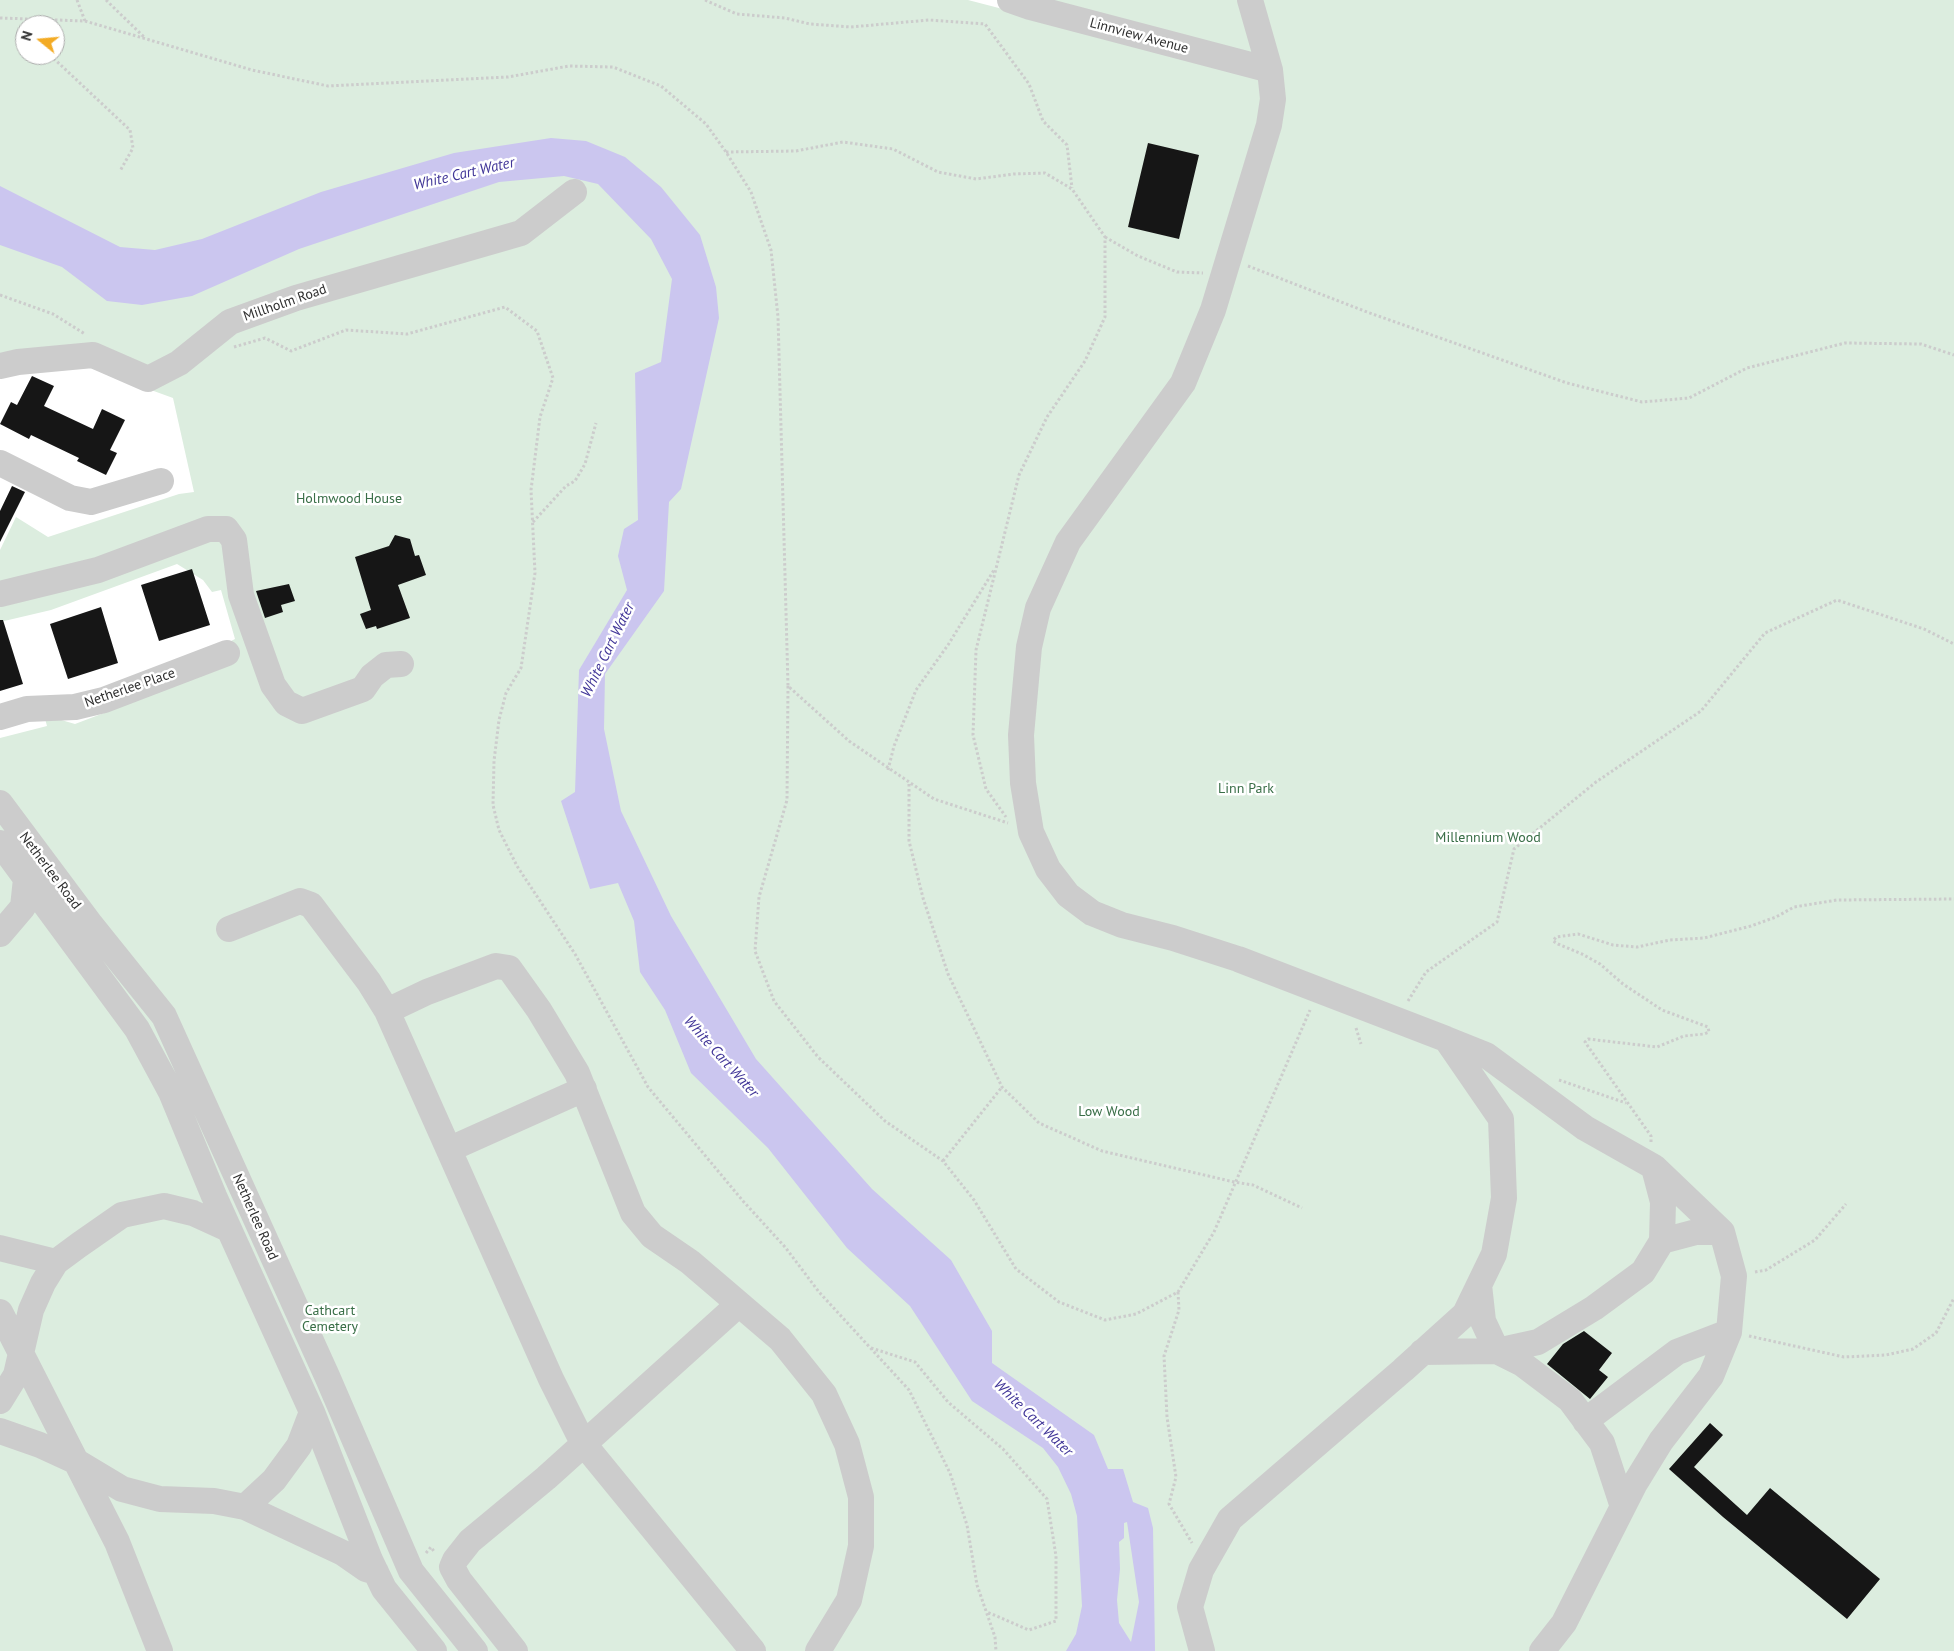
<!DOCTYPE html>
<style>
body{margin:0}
#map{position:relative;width:1954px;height:1651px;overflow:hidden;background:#fff;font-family:"PT Sans",sans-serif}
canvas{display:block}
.north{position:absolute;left:15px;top:15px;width:50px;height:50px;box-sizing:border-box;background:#fff;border:1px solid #acacac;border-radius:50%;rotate:287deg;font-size:14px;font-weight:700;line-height:20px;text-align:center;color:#2f2f2f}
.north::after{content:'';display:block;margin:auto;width:18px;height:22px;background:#f3ab24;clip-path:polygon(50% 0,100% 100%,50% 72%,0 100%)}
</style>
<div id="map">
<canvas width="1954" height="1651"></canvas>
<div class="north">N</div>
</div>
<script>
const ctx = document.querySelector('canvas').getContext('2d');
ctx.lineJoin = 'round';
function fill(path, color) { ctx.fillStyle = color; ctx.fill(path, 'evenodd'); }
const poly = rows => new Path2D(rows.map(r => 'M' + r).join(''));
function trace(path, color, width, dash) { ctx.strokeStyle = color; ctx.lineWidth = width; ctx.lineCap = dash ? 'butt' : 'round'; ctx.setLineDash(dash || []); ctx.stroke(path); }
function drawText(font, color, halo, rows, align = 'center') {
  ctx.font = font + ' "PT Sans",sans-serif'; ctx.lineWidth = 5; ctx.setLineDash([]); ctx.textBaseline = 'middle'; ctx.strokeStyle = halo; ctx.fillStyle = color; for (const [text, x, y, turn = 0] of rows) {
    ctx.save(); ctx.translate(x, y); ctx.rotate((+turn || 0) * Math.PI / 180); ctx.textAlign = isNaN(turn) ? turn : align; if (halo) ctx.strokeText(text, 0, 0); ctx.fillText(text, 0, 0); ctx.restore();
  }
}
const green = poly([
 [0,0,968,0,1280,81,1257,0,1954,0,1954,1651,0,1651,0,738,47,726,44,715,75,724,233,664,229,642,235,639,221,590,212,592,203,580,177,564,51,610,0,622,0,550,16,517,48,537,179,494,194,492,173,398,52,354,0,358],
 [25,25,55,25,55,55,25,55],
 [1052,0,1244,0,1258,58]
]);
const water = poly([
 [551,138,586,141,625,157,661,187,700,235,716,287,719,318,681,489,669,502,664,591,605,674,604,729,621,811,671,916,756,1059,872,1189,951,1260,992,1331,992,1363,1094,1435,1108,1469,1123,1469,1133,1502,1148,1508,1153,1528,1155,1651,1066,1651,1076,1634,1082,1606,1077,1516,1071,1494,1058,1467,1043,1448,972,1401,910,1306,847,1248,768,1148,691,1073,665,1010,640,972,634,921,618,883,590,889,561,801,575,792,579,670,627,590,618,556,624,529,638,520,635,373,661,362,672,279,651,239,598,184,564,176,499,182,299,249,192,296,142,305,107,301,62,267,0,245,0,186,120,247,155,250,202,239,321,192,454,153],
 [1127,1522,1139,1602,1131,1642,1119,1623,1117,1600,1120,1569,1119,1542,1124,1538,1124,1523]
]);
const building = poly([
 [1148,143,1199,155,1179,239,1128,227],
 [32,376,54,386,44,406,93,429,102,409,125,420,110,450,117,453,106,475,77,461,79,458,31,435,29,439,0,424,11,402,17,405],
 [12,486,25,492,0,542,0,511],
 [395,535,410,539,415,556,419,555,426,575,398,585,410,618,377,629,376,626,366,629,360,614,371,610,355,557,389,546],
 [192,569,210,625,159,641,141,585],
 [289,584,295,601,281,605,283,612,265,618,256,591],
 [101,607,118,663,68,679,50,624],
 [0,620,3,620,23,684,0,691],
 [1584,1331,1612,1353,1599,1370,1608,1377,1590,1399,1547,1364,1563,1344],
 [1710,1423,1723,1435,1694,1467,1747,1515,1770,1488,1880,1579,1847,1619,1723,1517,1669,1469]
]);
const path = poly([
 [77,0,85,21],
 [106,0,145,38],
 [705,0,737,14,785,18,810,24,851,27,929,20,985,24,1029,84,1043,121,1067,145,1072,188],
 [0,18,85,21,252,70,328,86,508,77,569,66,613,67,661,86,706,124,726,152,751,192,771,250,778,317,788,686,849,741,934,799,1008,823],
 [30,18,32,25],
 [50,55,130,130,133,148,120,171],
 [726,152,796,151,843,142,893,149,938,172,976,179,1014,174,1045,173,1072,189,1105,237,1105,317,1085,361,1047,417,1019,475,976,650,973,735,986,789,1006,817],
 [1105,237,1138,256,1177,272,1203,273],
 [1248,266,1367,312,1567,383,1642,402,1689,398,1747,368,1845,343,1921,344,1954,355],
 [0,295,53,314,85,334],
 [234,347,265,338,291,351,346,330,407,334,505,307,537,331,553,378,540,417,531,490,535,573,521,668,506,693,499,720,494,761,493,805,499,830,517,866,575,954,648,1087,743,1201,785,1247,819,1292,909,1390,950,1473,967,1525,977,1585,995,1637,996,1651],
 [533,522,566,486,575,481,585,464,596,423],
 [788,686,787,800,759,897,755,951,774,1001,818,1057,885,1121,943,1161,974,1200,1016,1269,1059,1302,1105,1320,1136,1314,1178,1292,1214,1232,1310,1010],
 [888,770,894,746,916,690,948,645,994,570],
 [909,784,909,841,923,898,948,974,1002,1087,1039,1123,1102,1151,1234,1182,1253,1185,1302,1208],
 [1408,1001,1426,972,1497,922,1514,849,1596,782,1701,711,1765,633,1837,600,1924,629,1954,644],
 [1356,1028,1361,1044],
 [1559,1080,1626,1103],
 [1651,1142,1651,1136,1585,1042,1588,1039,1657,1047,1684,1036,1704,1034,1709,1032,1708,1027,1662,1010,1623,984,1600,964,1582,954,1558,944,1553,941,1556,937,1578,934,1613,945,1637,947,1670,940,1704,938,1751,926,1776,917,1794,907,1837,900,1954,899],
 [943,1161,1002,1087],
 [1755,1272,1766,1270,1815,1240,1846,1204],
 [1178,1292,1179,1310,1164,1356,1167,1417,1176,1477,1169,1504,1192,1543],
 [1749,1336,1844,1357,1886,1355,1913,1349,1936,1333,1954,1298],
 [871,1348,915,1362,948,1402,1003,1449,1047,1499,1056,1556,1056,1621,1029,1630,987,1612],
 [426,1553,431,1547,435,1553]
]);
const minor = poly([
 [1010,0,1030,7,1270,70],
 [0,366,18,362,93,355,148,379,179,363,230,322,296,298,521,233,574,192],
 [0,463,70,498,91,502,161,481],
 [0,594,98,570,208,529,226,529,234,540,241,595,273,685,286,703,302,711,363,689,372,676,386,665,401,664],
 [0,717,27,709,75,707,104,700,227,653],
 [0,803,91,925,164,1016,327,1376,411,1571,475,1651],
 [0,843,137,1029,171,1092,214,1196,312,1412,370,1560,384,1589,434,1651],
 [229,929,300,901,311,905,369,982,387,1011,551,1379,583,1443,753,1651],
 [0,934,23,907,26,879],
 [387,1011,427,992,496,966,509,968,539,1010,577,1073,633,1213,652,1236,690,1262,780,1339,824,1394,847,1444,861,1497,861,1546,849,1600,818,1651],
 [1446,1039,1486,1055,1585,1128,1654,1167,1722,1232,1734,1276,1729,1332,1711,1376,1661,1441,1634,1485,1564,1623,1542,1651],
 [450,1149,584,1089],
 [1662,1241,1696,1232,1722,1232],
 [0,1248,56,1262],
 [1479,1285,1483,1321,1497,1351,1538,1342,1594,1308,1643,1272,1662,1241,1663,1202,1654,1168],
 [0,1312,117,1542,160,1651],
 [1422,1352,1497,1351,1521,1363,1570,1400,1602,1443,1623,1507],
 [0,1401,16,1375,31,1310,43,1283,56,1262,79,1245,122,1215,164,1206,193,1213,228,1229],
 [1585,1421,1677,1352,1729,1332],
 [0,1431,40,1445,77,1462,122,1489,160,1499,214,1501,245,1507,343,1553,366,1569,376,1572],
 [245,1507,274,1480,299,1446,312,1412],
 [515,1651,459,1580,452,1567,455,1560,470,1541,546,1478,739,1304],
 [1202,1651,1190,1607,1201,1570,1230,1519,1403,1370,1465,1314,1494,1254,1504,1198,1501,1119,1446,1039,1238,959,1173,938,1122,925,1092,913,1068,895,1048,869,1031,832,1023,783,1021,735,1029,647,1038,608,1068,542,1183,383,1213,310,1269,125,1273,99,1270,70,1250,0]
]);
const streetNames = [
 ["Linnview Avenue",1139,36,15],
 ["Millholm Road",285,303,-19],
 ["Netherlee Place",130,688,-19],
 ["Netherlee Road",50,871,53],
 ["Netherlee Road",255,1217,66]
];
const parkNames = [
 ["Holmwood House",349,499],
 ["Linn Park",1246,789],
 ["Millennium Wood",1488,838],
 ["Low Wood",1109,1112],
 ["Cathcart",330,1311],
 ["Cemetery",330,1327]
];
const waterNames = [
 ["White Cart Water",464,174,-13],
 ["White Cart Water",608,650,-64],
 ["White Cart Water",721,1057,48],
 ["White Cart Water",1033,1418,44]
];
fill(green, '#dceddf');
fill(water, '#cbc6ef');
fill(building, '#161616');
trace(path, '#ccc', 3, [2.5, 2.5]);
trace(minor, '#ccc', 26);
drawText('14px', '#2f2f2f', '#fff', streetNames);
drawText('14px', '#396e47', '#fff', parkNames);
drawText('italic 15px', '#413698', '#fff', waterNames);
</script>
